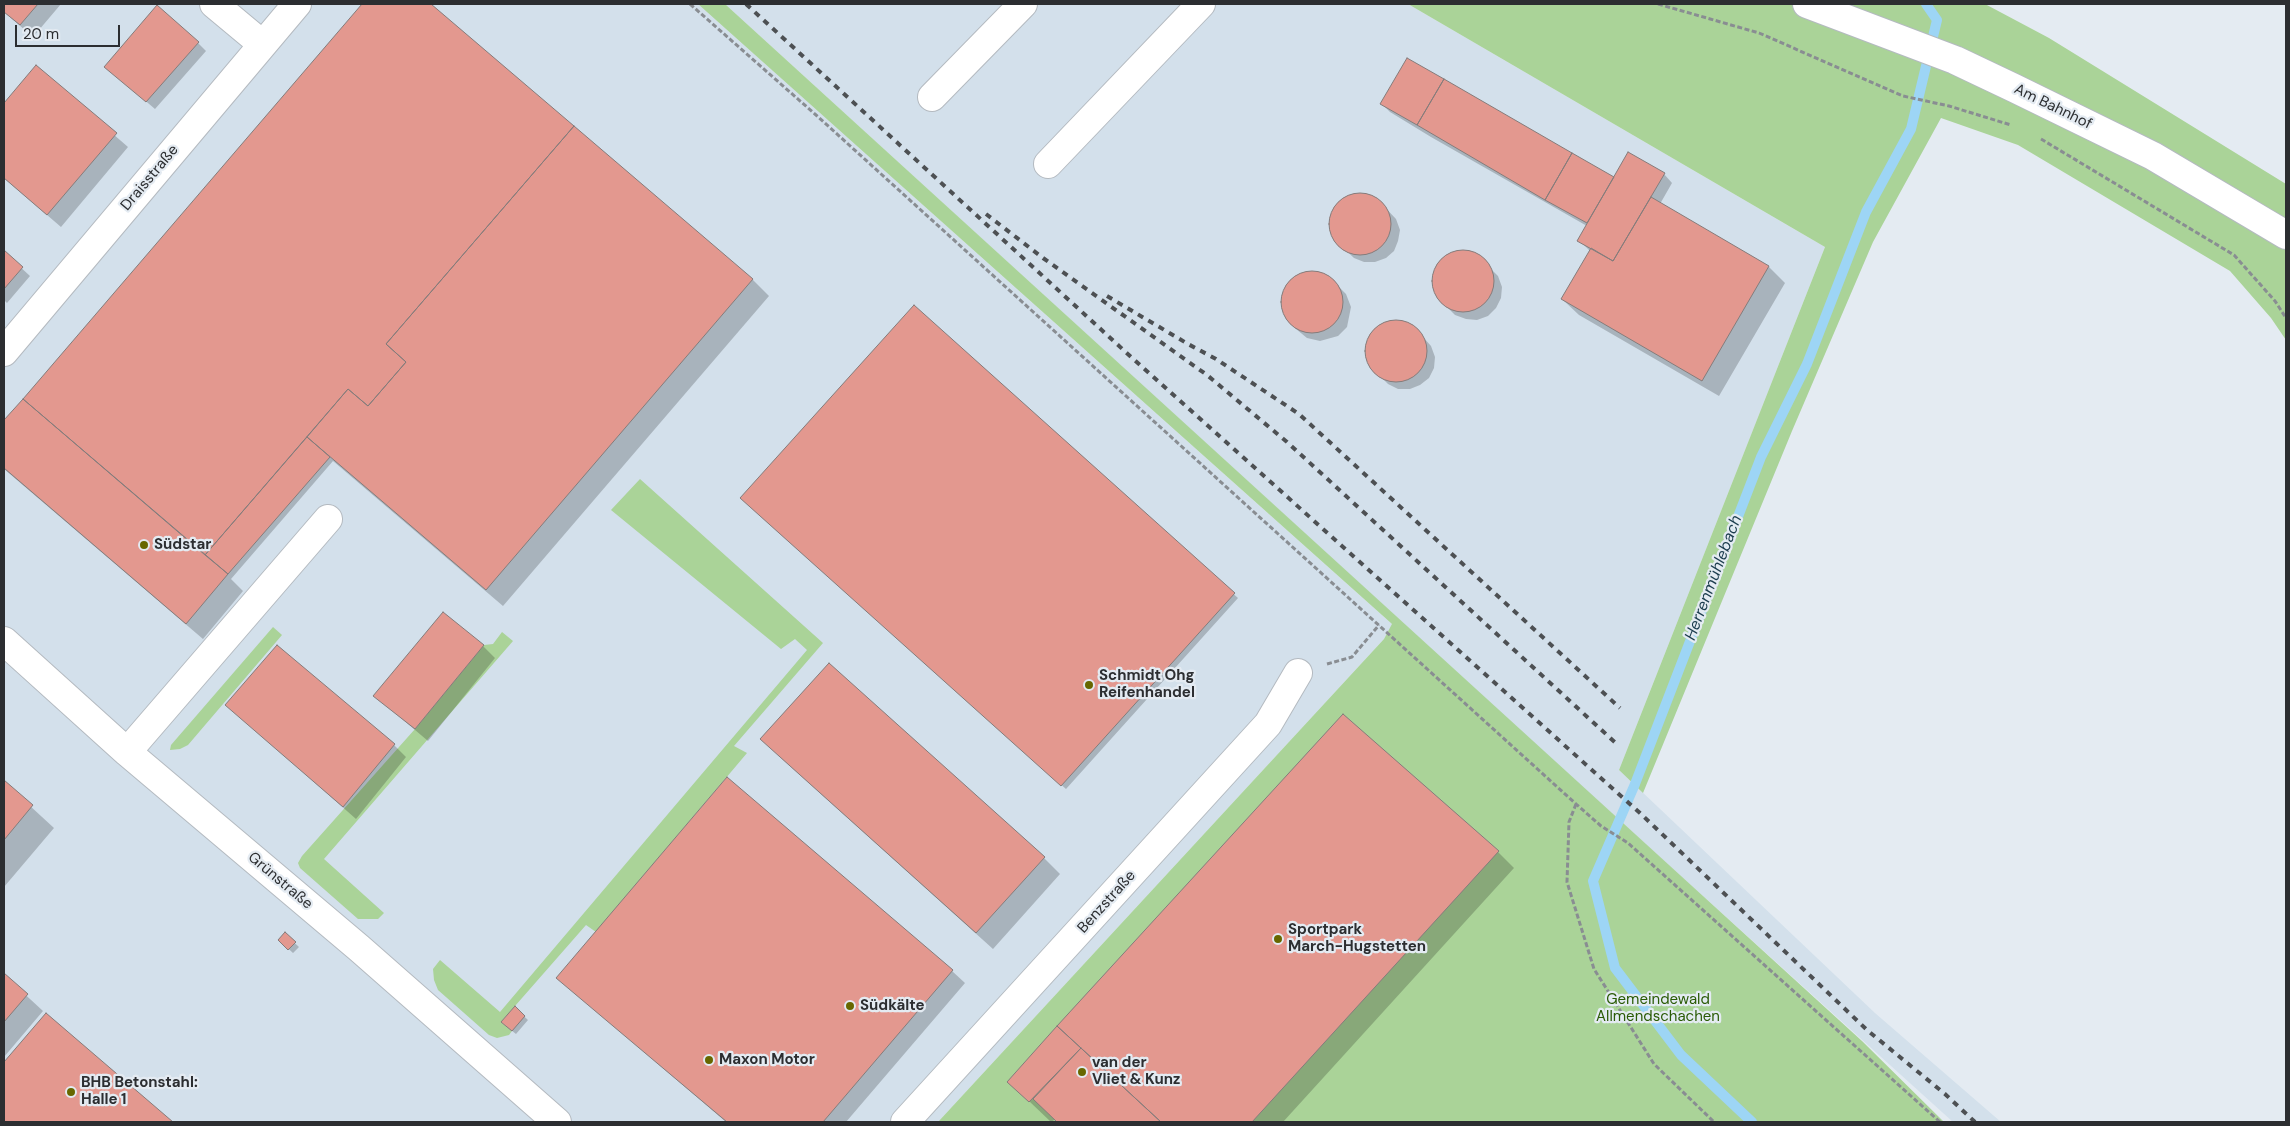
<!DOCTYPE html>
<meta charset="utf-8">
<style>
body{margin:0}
#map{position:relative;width:2290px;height:1126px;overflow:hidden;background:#e4ebf2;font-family:"DM Sans",sans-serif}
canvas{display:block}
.frame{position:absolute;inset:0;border:5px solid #2c2e31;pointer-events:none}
.scale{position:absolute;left:15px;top:25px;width:105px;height:22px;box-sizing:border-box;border:2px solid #2c2e31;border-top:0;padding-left:6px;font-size:15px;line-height:18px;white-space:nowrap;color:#2c2e31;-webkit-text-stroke:4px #e4ebf2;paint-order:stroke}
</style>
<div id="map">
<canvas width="2290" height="1126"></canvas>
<div class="frame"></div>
<div class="scale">20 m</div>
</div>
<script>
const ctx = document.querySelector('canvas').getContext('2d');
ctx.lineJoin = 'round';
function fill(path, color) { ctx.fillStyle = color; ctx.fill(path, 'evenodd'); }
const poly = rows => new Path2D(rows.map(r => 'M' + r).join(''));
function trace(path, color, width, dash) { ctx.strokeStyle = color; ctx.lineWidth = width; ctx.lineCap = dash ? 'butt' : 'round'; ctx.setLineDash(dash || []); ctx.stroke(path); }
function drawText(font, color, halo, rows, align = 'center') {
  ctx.font = font + ' "DM Sans",sans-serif'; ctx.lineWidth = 4.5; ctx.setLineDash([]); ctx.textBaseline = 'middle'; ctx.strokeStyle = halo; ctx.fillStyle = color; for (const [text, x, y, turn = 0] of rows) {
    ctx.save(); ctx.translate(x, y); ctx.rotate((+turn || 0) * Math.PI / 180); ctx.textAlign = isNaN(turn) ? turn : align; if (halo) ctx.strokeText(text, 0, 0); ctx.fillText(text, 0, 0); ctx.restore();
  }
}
const built = poly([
 [4,4,698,4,1393,625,1384,639,938,1122,4,1122],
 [725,4,1408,4,1825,247,1619,770,1875,1013,2001,1122,1953,1122,1568,774]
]);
const green = poly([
 [698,4,725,4,1862,1041,1944,1122,938,1122,1384,639,1392,624],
 [1408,4,1985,4,2049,38,2286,184,2286,340,2271,318,2230,271,2018,145,1941,118,1873,242,1792,431,1643,793,1619,770,1825,247],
 [640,479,823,643,734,746,747,753,596,932,586,925,501,1022,512,1031,509,1035,497,1038,489,1035,438,990,434,980,433,969,440,960,500,1012,807,650,795,639,781,649,611,510],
 [273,627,282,635,188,745,180,749,170,750,171,745],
 [502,632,513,641,324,859,384,913,378,919,358,919,300,868,298,863,302,856,415,729,484,645,493,644]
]);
const shadow = poly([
 [4,4,61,4,33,37,4,12],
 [363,4,429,4,753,280,769,296,503,606,333,461,231,579,243,591,203,639,4,469,4,422],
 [198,43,206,51,155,109,115,75],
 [36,67,128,147,61,227,4,178,4,105],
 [1382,104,1614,179,1664,174,1672,183,1660,204,1769,267,1785,283,1719,396,1579,315,1562,299,1590,251,1579,240,1587,226,1431,137,1390,112],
 [1355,194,1366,194,1376,198,1396,219,1400,230,1398,241,1394,251,1386,258,1375,262,1364,262,1354,258,1337,242,1332,232,1331,221,1334,211,1340,202],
 [1466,251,1477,254,1489,267,1498,276,1502,287,1501,298,1496,308,1488,316,1477,320,1466,319,1455,315,1438,298,1433,288,1433,276,1437,265,1445,257,1455,252],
 [4,252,30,276,7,303,4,300],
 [1314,272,1327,276,1337,285,1346,294,1351,307,1347,327,1338,336,1320,341,1307,338,1296,329,1287,320,1282,307,1286,287,1290,282,1301,274],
 [914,307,1238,598,1066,789,745,502],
 [1388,322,1405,322,1415,328,1431,346,1435,357,1434,368,1429,378,1420,385,1410,389,1398,389,1388,384,1371,367,1366,357,1366,345,1370,335,1378,326],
 [483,646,495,658,428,741,375,696],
 [227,705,394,745,406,757,356,819],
 [778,755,1044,858,1060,874,993,949],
 [4,782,54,828,4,887],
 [1498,852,1514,868,1283,1122,1059,1122,1056,1119,1051,1122,1009,1082],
 [285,934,299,947,293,953,279,940],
 [952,971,965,983,846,1122,726,1122,558,978],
 [4,975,43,1011,4,1057],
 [515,1008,528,1020,516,1034,506,1026],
 [46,1015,171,1122,4,1122,4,1064]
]);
const stream = poly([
 [1752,1122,1681,1055,1615,968,1593,881,1635,784,1761,457,1807,364,1866,212,1911,129,1937,20,1926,4]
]);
const building = poly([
 [4,4,38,4,20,25,4,12,4,4],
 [362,4,431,4,574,126,386,344,406,362,368,406,348,389,205,555,23,399,362,4],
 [157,5,199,42,146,102,104,67,157,5],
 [1407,58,1444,79,1417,125,1380,104,1407,58],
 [36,65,117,133,47,215,4,178,4,103,36,65],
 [1444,79,1572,153,1545,200,1417,125,1444,79],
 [574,126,753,279,486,590,307,437,348,389,368,406,406,362,386,344,574,126],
 [1628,152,1665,173,1613,261,1577,241,1628,152],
 [1572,153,1614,177,1587,223,1545,200,1572,153],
 '1329 224a31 31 0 1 1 62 0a31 31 0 1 1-62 0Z',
 [1651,197,1769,266,1702,381,1561,299,1591,248,1613,261,1651,197],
 '1432 281a31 31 0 1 1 62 0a31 31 0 1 1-62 0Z',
 [4,250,23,267,4,289,4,250],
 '1281 302a31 31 0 1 1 62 0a31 31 0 1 1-62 0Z',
 [914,305,1235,593,1061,786,740,498,914,305],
 '1365 351a31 31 0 1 1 62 0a31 31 0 1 1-62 0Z',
 [23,399,228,574,186,624,4,468,4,420,23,399],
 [307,437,330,457,228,574,205,555,307,437],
 [443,612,484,645,415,729,373,696,443,612],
 [277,645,395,744,343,807,225,705,277,645],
 [829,663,1045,857,976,933,760,739,829,663],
 [1343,714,1499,851,1252,1122,1161,1122,1057,1026,1343,714],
 [727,777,953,970,823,1122,727,1122,556,978,727,777],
 [4,780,33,805,4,840,4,780],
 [285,932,296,942,288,950,278,940,285,932],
 [4,973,28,994,4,1022,4,973],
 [515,1006,525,1016,512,1031,501,1022,515,1006],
 [46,1013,173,1122,4,1122,4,1062,46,1013],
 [1057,1026,1081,1048,1029,1102,1007,1082,1057,1026],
 [1081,1048,1161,1122,1057,1122,1033,1099,1081,1048]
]);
const path = poly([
 [690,4,816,115,1576,804,1601,826,1628,843,1940,1122],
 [1658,4,1759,33,1903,96,1949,106,2011,125],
 [2041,139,2234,255,2275,301,2286,318],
 [1327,664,1352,657,1379,625],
 [1576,804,1569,822,1567,882,1594,969,1654,1064,1714,1122]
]);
const minor = poly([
 [214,4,262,44],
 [932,97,1023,4],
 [1048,164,1201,4],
 [4,352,297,4],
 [4,641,127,752,359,948,557,1122],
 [127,752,328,519],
 [905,1122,1268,724,1298,673]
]);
const major = poly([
 [1807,4,1955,60,2014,88,2153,156,2286,235]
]);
const rail = poly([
 [746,4,1130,356,1640,813,1867,1030,1945,1094,1975,1122],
 [986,214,1043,258,1207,375,1287,442,1619,746],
 [1107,296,1188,344,1216,359,1299,414,1620,708]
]);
const markers = [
 [144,545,5,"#676700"],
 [1089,685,5,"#676700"],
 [1278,939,5,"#676700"],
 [850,1006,5,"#676700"],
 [709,1060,5,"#676700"],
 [1082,1072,5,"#676700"],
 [71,1092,5,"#676700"]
];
const streetNames = [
 ["Am Bahnhof",2053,107,26],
 ["Draisstraße",150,178,-50],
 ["Grünstraße",280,881,40],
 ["Benzstraße",1107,902,-48]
];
const poiNames = [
 ["Südstar",154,545],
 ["Schmidt Ohg",1099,676],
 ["Reifenhandel",1099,693],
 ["Sportpark",1288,930],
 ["March-Hugstetten",1288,947],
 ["Südkälte",860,1006],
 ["Maxon Motor",719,1060],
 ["van der",1092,1063],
 ["Vliet & Kunz",1092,1080],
 ["BHB Betonstahl:",81,1083],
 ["Halle 1",81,1100]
];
const parkNames = [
 ["Gemeindewald",1658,1000],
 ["Allmendschachen",1658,1017]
];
const waterNames = [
 ["Herrenmühlebach",1714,578,-69]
];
fill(built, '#d3e0eb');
fill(green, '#aad398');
fill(shadow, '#0003');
trace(stream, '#9dd5f5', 10);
fill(building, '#e3988f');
trace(building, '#857c7b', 1);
trace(minor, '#b4bac0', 30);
trace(major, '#b4bac0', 30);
trace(path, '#898d92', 3, [5, 2.5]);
trace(minor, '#fff', 28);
trace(major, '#fff', 28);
trace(rail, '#4d5053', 4, [6, 6]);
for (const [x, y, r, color] of markers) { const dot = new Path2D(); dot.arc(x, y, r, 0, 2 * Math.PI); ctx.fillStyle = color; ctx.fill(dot); trace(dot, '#e4ebf2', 2); }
drawText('15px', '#2c2e31', '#e4ebf2', streetNames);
drawText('bold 15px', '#2c2e31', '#e4ebf2', poiNames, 'left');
drawText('15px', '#2a5b05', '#e4ebf2', parkNames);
drawText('italic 16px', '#1b3c4d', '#e4ebf2', waterNames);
</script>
